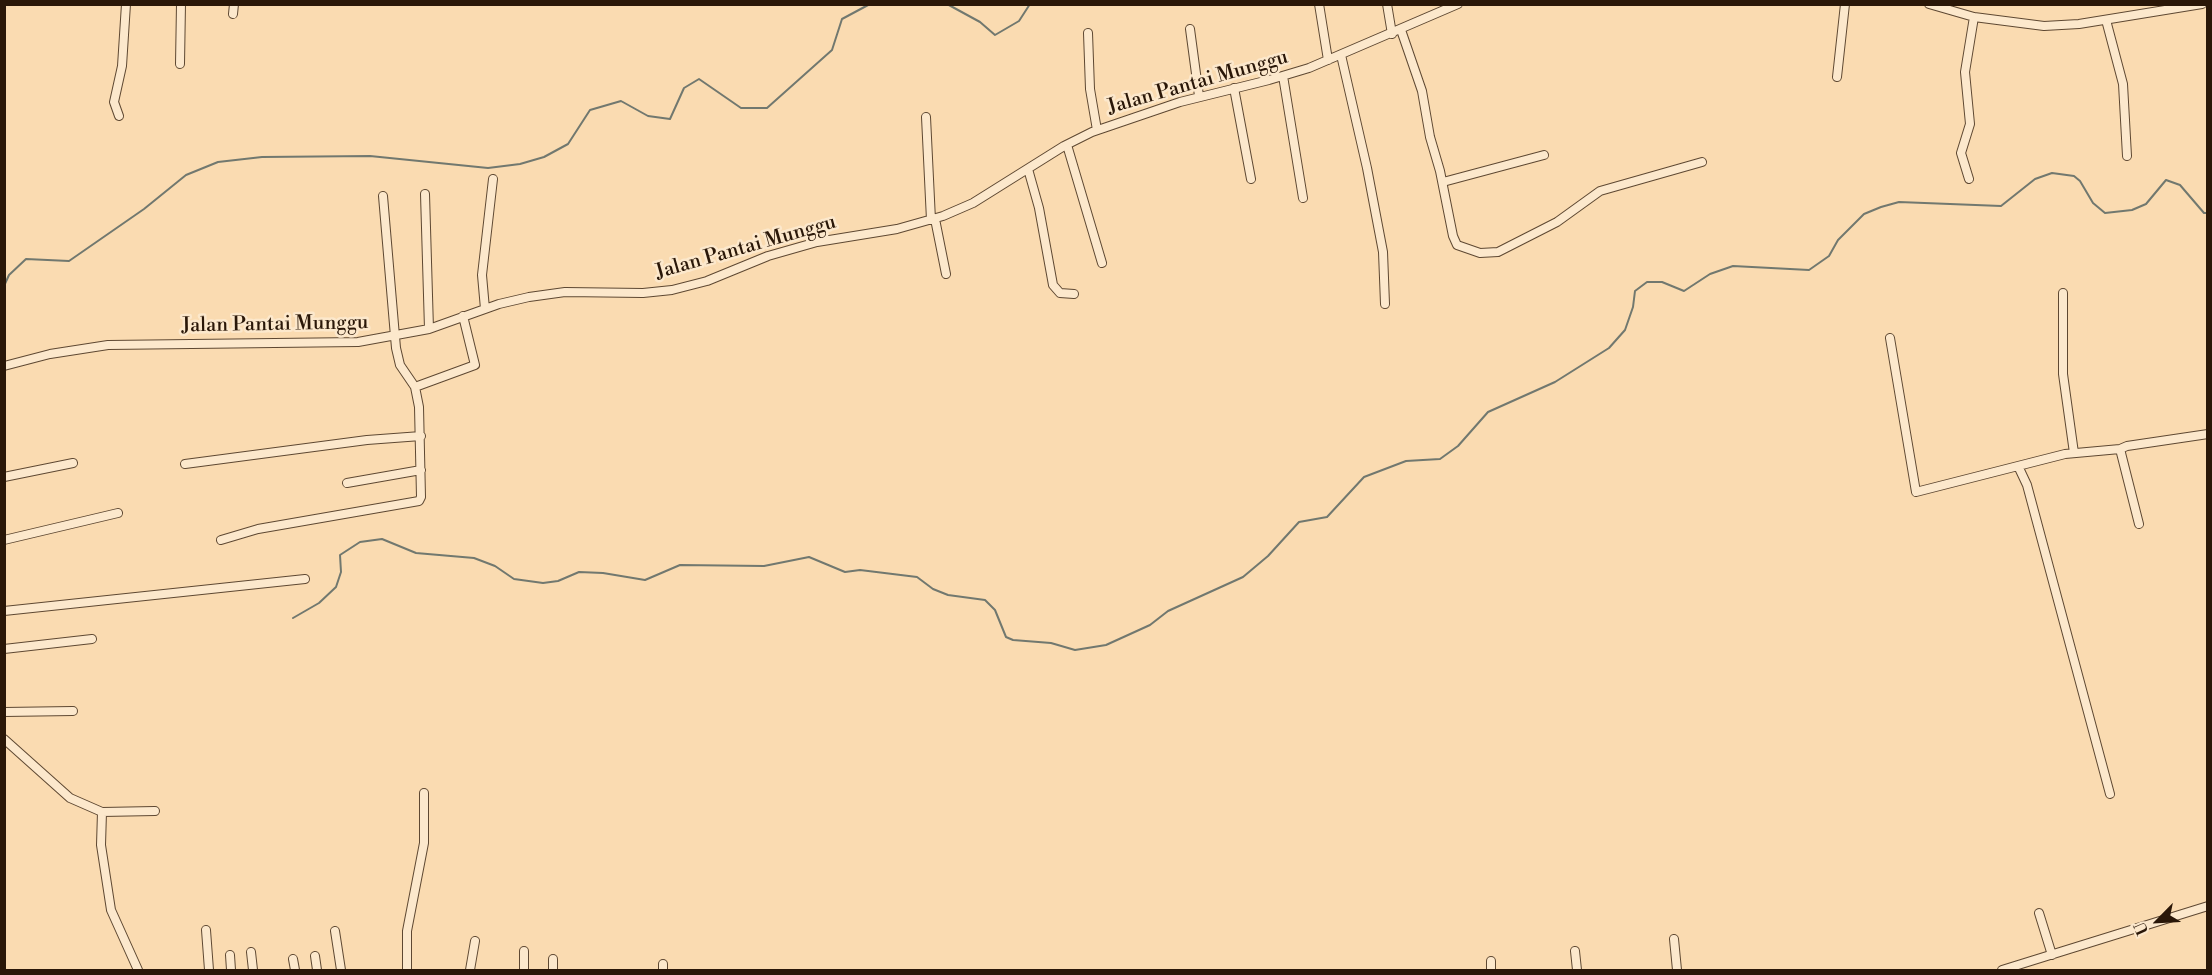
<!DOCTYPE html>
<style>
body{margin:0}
#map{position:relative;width:2212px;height:975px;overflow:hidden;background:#fadbb1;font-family:"Libre Bodoni",serif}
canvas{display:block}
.frame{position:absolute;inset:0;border:6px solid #2a1708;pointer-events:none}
.north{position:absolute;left:2128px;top:891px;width:60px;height:60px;-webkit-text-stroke:4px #fce8cc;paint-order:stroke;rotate:246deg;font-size:16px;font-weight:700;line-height:24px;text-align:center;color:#2a1708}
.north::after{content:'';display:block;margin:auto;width:21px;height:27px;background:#2a1708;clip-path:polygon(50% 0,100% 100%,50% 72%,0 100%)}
</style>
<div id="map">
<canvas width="2212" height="975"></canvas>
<div class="frame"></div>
<div class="north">U</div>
</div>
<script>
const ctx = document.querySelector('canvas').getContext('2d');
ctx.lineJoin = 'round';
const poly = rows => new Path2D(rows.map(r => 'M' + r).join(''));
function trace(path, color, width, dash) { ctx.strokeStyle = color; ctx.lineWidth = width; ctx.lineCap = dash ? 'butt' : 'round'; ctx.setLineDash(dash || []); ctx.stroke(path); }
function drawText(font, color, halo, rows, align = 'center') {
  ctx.font = font + ' "Libre Bodoni",serif'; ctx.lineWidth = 5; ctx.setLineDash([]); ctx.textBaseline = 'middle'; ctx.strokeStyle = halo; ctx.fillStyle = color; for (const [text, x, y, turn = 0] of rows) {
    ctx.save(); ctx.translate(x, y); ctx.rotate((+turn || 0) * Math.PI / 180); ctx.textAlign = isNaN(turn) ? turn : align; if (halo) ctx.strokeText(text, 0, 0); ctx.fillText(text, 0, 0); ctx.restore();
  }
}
const stream = poly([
 [947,4,980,22,995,35,1019,21,1030,4],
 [4,286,9,275,26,259,69,261,144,209,186,175,218,162,262,157,370,156,488,168,520,164,544,157,568,144,590,110,621,101,648,116,670,119,684,88,699,79,741,108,767,108,832,50,842,19,870,4],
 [293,618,319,603,336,587,341,572,340,555,360,542,382,539,416,553,474,558,495,566,514,579,543,583,558,581,579,572,603,573,645,580,680,565,764,566,809,557,845,572,860,570,917,577,933,589,948,595,985,600,995,610,1006,637,1013,640,1051,643,1075,650,1106,645,1150,625,1168,611,1243,577,1268,556,1299,522,1327,517,1364,477,1406,461,1440,459,1458,446,1488,412,1555,382,1609,348,1625,330,1633,307,1635,291,1647,282,1662,282,1684,291,1710,274,1733,266,1809,270,1829,256,1838,240,1864,214,1881,207,1899,202,2001,206,2035,179,2052,173,2074,176,2080,181,2093,203,2105,213,2132,210,2146,204,2166,180,2180,185,2204,213,2208,213]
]);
const minor = poly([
 [1319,4,1328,60],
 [1387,4,1392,34],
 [1929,4,1974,17,2044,26,2079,24,2202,4],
 [233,14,234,4],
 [2106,20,2123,84,2127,156],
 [1190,29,1199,96],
 [1401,30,1422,91,1430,137,1440,171,1453,236,1457,245,1480,253,1498,252,1557,222,1600,191,1702,162],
 [1088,33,1090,89,1097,130],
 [1341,55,1367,168,1383,252,1385,304],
 [180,64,181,4],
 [1283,76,1303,198],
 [1837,77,1845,4],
 [1234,88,1251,179],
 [119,116,114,102,122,66,126,4],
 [926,117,931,220],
 [1067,145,1102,263],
 [1028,169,1039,208,1053,285,1060,293,1074,294],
 [1969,179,1961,153,1970,124,1965,72,1974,17],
 [1443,182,1544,155],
 [425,194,429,329],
 [935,219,946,274],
 [2063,293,2063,374,2074,453],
 [485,309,482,275,493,179],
 [1890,338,1916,492,2065,454,2120,449,2127,446,2208,434],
 [4,366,50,354,108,345,358,342,429,329,499,304,529,297,565,292,643,293,672,290,707,281,768,256,817,242,897,229,943,216,973,203,1064,146,1092,132,1180,102,1269,80,1309,68,1458,4],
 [415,387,475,365,463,316],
 [2120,449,2139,524],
 [185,464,367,440,421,436],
 [2019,468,2027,485,2110,794],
 [4,477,73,463],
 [347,483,421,470],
 [4,540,118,513],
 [221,540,258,529,419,501,421,497,419,407,415,387,400,365,396,348,383,196],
 [4,611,305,579],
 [4,649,92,639],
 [4,712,73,711],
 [4,739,70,798,102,812,101,845,111,910,138,970],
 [102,812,155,811],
 [2039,913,2052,955],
 [206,930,209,970],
 [335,931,341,970],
 [1674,939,1677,970],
 [524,951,524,970],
 [1575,951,1577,970],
 [251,952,253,970],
 [230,955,231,970],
 [315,956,317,970],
 [293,959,295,970],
 [553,959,553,970],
 [663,964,663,970],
 [407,970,407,931,424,843,424,793],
 [470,970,475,941],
 [1491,970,1491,961],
 [2002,970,2208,906]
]);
const streetNames = [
 ["Jalan Pantai Munggu",1198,83,-16],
 ["Jalan Pantai Munggu",746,248,-16],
 ["Jalan Pantai Munggu",275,325,-1]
];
trace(stream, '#71786f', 2);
trace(minor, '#5e4832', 10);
trace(minor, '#fce8cc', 8);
drawText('20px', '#2a1708', '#fce8cc', streetNames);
</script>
